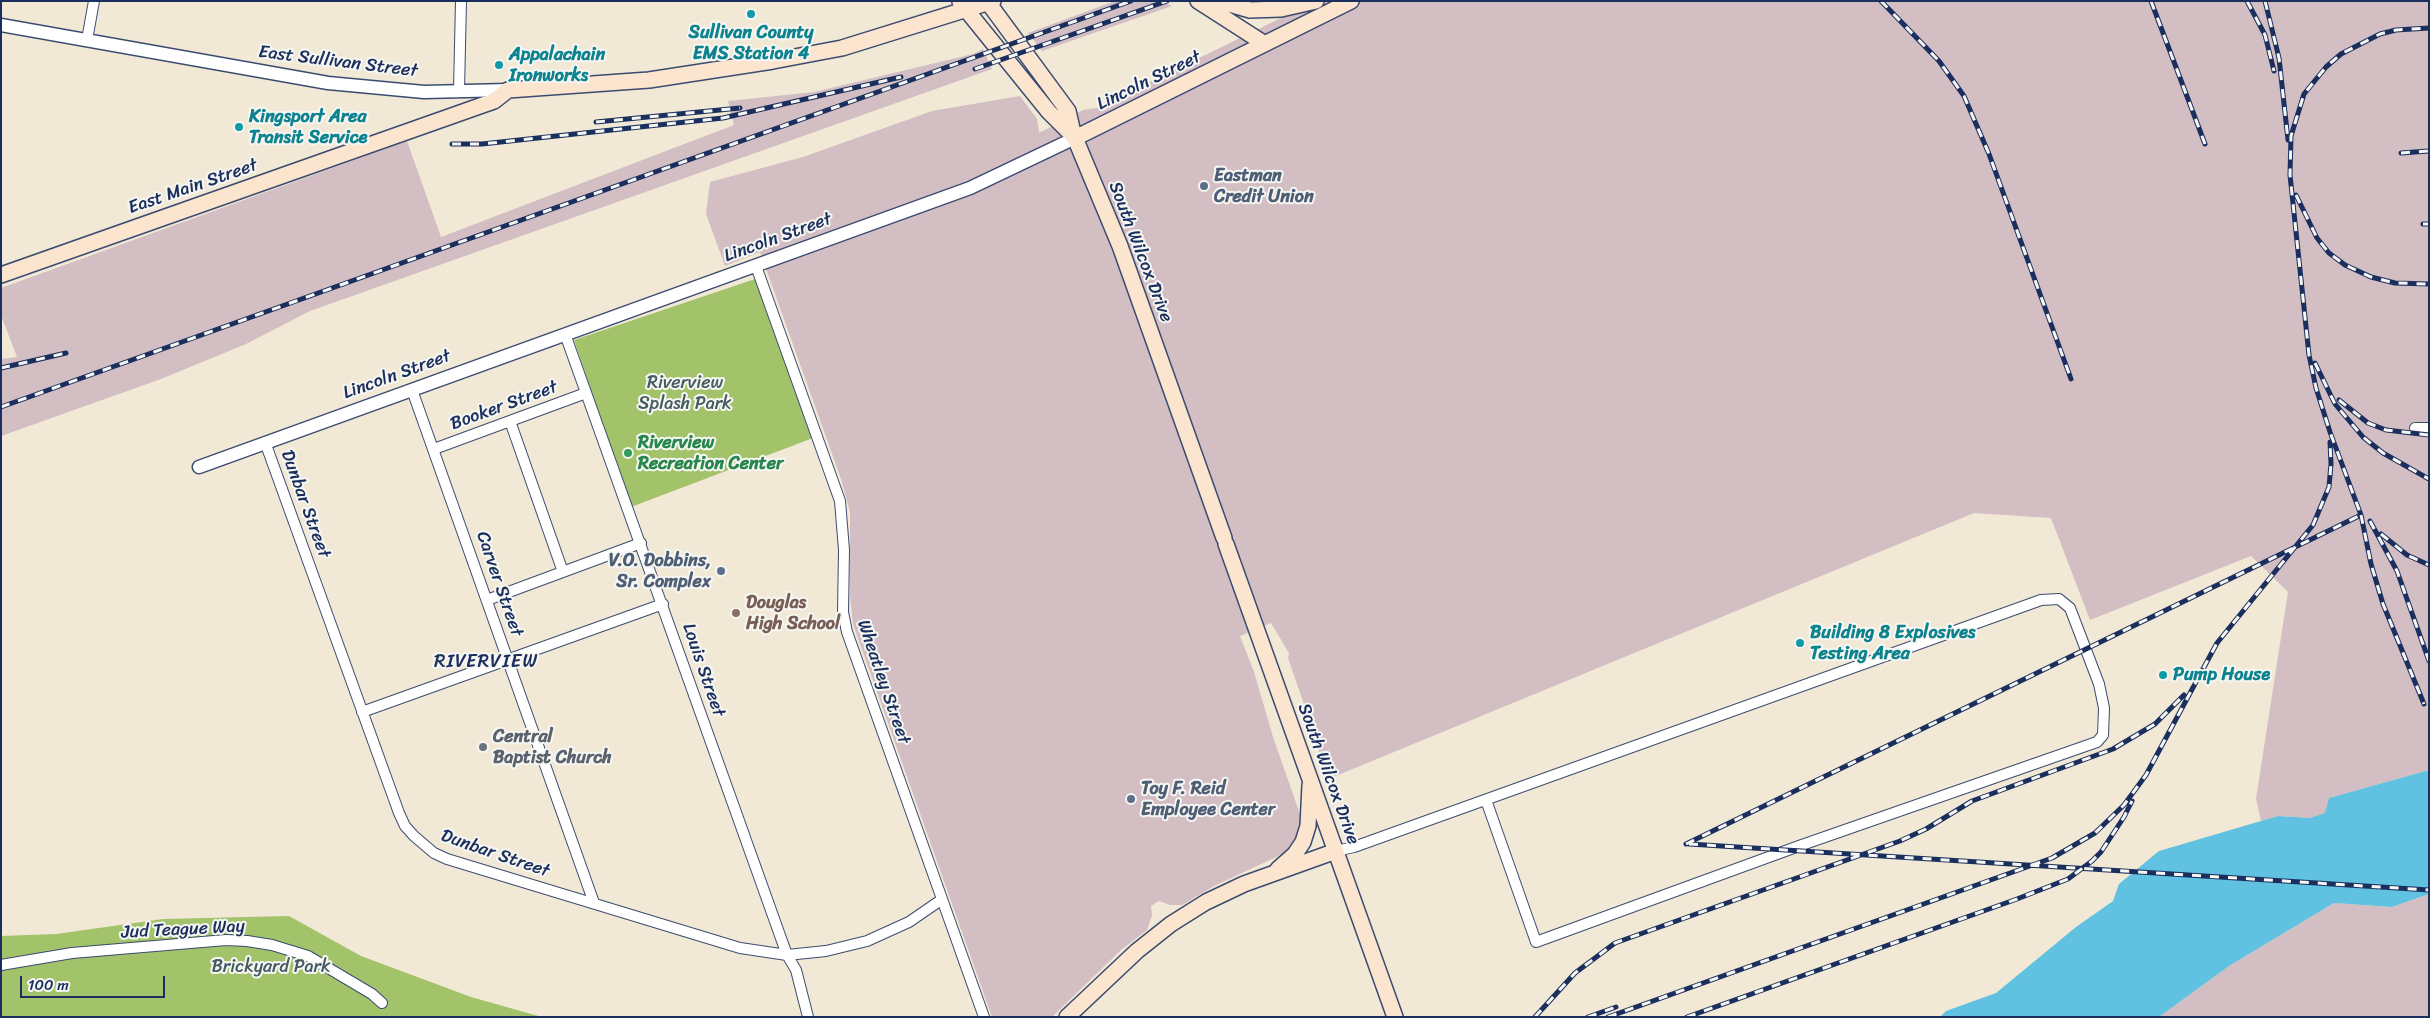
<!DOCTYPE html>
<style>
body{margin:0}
#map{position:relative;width:2430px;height:1018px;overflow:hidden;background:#f1e9d5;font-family:Sriracha,sans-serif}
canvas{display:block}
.frame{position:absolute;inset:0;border:2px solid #1b2f5e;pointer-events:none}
.scale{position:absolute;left:20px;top:976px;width:145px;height:22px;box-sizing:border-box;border:2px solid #1b2f5e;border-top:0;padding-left:6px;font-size:15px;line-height:18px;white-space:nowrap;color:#1b2f5e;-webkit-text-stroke:4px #f6f6f2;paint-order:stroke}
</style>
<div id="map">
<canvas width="2430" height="1018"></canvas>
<div class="frame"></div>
<div class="scale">100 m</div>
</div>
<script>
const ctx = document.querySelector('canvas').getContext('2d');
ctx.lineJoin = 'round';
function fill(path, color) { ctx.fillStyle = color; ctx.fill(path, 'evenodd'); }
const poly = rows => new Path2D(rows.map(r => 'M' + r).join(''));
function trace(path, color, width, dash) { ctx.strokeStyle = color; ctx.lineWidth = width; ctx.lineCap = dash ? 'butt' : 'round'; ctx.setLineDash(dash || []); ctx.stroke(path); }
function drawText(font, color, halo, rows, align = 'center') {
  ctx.font = font + ' Sriracha,sans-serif'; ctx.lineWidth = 4; ctx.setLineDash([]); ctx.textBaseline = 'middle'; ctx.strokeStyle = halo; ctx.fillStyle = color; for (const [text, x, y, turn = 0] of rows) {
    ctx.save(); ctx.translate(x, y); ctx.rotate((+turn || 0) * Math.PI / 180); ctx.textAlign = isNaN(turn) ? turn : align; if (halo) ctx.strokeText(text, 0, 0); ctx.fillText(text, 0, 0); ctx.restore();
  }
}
const industrial = poly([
 [1115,1,1162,1,1172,6,1042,51,1028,33],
 [1292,1,2429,1,2429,770,2329,798,2326,813,2310,818,2278,816,2261,821,2256,799,2288,592,2251,556,2090,620,2051,518,1974,513,1326,780,1315,736,1288,658,1289,653,1271,623,1240,636,1254,672,1273,737,1302,820,1297,840,1287,852,1214,886,1182,905,1170,905,1159,901,1151,906,1152,915,1147,930,1121,950,1052,1017,992,1017,853,624,850,596,850,512,841,479,760,252,725,266,706,214,710,182,803,157,932,111,1020,96,1037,119,1039,132,1043,131,1083,110,1097,108,1289,14],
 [983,49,992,69,310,311,246,344,161,379,1,436,1,359,17,357,1,315,1,288,407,141,441,237,734,125,728,101,814,92,973,54],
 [2429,894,2429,1017,2159,1017,2229,966,2334,903,2392,907]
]);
const green = poly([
 [755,279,813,438,631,507,574,340],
 [289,916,361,956,471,997,542,1017,1,1017,1,936,56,934,163,919]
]);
const water = poly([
 [2429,770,2429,894,2392,907,2334,903,2229,966,2159,1017,1940,1017,1946,1011,1996,993,2076,927,2113,901,2119,884,2159,851,2278,816,2310,818,2325,813,2329,798]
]);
const minor = poly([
 [87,40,94,1],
 [459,91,461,1],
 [756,266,840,501,844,550,843,612,847,632,984,1017],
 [565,334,787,955,796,970,808,1017],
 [412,390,594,903],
 [510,421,563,572],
 [2415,428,2429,428],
 [265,442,399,813,405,826,414,836,434,853,447,859,740,948,787,955,826,951,867,941,909,922,941,900],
 [434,449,586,393],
 [487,600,641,543],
 [362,712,663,604],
 [1336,851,1354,847,2041,600,2059,599,2070,608,2099,684,2104,708,2103,735,2097,742,1799,846,1536,942,1486,800],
 [1,965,72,953,226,940,247,941,272,945,308,956,372,994,382,1003]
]);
const tertiary = poly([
 [1,25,328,83,424,92,508,90],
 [199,467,970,188,1075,138]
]);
const secondary = poly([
 [987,1,1068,111,1074,137],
 [1198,1,1265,44],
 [1219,1,1250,10,1281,9,1316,1],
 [960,2,1049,112,1075,138,1120,246,1224,538],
 [1075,138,1351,1],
 [1,275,494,101,508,90,649,80,773,61,842,48,993,1],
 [1226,544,1395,1017],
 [1278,869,1295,854,1303,842,1308,826,1310,785],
 [1067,1017,1137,951,1171,924,1206,902,1244,884,1336,851]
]);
const rail = poly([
 [1881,1,1939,61,1964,96,1989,154,2071,379],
 [2151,1,2205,144],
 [2247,1,2265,35,2274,71],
 [2265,1,2279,58,2288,140],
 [975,69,1167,1],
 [596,122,740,108],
 [452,144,482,144,723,118,901,77],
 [2401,153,2429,151],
 [2296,195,2317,238,2329,253,2345,265,2371,277,2395,283,2429,284],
 [2423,224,2429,224],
 [2315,363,2335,404,2363,437,2383,453,2429,479],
 [1,368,66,353],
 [2339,400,2368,423,2386,430,2429,435],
 [1,407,1131,1],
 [2361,515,2371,564,2383,604,2424,704],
 [2370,521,2397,571,2429,661],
 [2381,534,2407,555,2429,565],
 [1686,844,2361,515,2330,432,2316,388,2309,355,2290,175,2291,136,2304,94,2326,67,2341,54,2380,34,2396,30,2429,28],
 [1689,844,2429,890],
 [1535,1017,1575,973,1615,943,1900,841,1926,829,1972,801,2113,749,2155,724,2184,695],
 [1588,1017,1616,1007],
 [1608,1017,2052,858,2095,833,2124,805,2146,775,2217,643,2313,525,2329,487,2331,464,2330,442],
 [1687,1017,2017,899,2068,879,2092,861,2101,852,2124,817,2132,801]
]);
const markers = [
 [751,14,5,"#0f9aa8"],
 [499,65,5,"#0f9aa8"],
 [239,127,5,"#0f9aa8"],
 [1204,186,5,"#5c6f8a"],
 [628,453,5,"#2e9e5b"],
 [721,571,5,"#5c6f8a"],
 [736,613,5,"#8d6e63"],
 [1800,643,5,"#0f9aa8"],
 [2163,675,5,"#0f9aa8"],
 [483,747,5,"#6b7280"],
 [1131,799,5,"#5c6f8a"]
];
const cultureNames = [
 ["Sullivan County",751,33,"center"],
 ["EMS Station 4",751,54,"center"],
 ["Appalachain",509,55],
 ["Ironworks",509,76],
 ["Kingsport Area",249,117],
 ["Transit Service",249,138],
 ["Building 8 Explosives",1810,633],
 ["Testing Area",1810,654],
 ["Pump House",2173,675]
];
const streetNames = [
 ["East Sullivan Street",338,62,7],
 ["Lincoln Street",1149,81,-26],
 ["East Main Street",193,187,-19],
 ["Lincoln Street",778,238,-20],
 ["South Wilcox Drive",1140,252,69],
 ["Lincoln Street",397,375,-20],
 ["Booker Street",504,406,-20],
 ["Dunbar Street",305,504,70],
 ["Carver Street",499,584,71],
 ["Louis Street",703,670,71],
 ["Wheatley Street",883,682,71],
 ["South Wilcox Drive",1328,774,70],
 ["Dunbar Street",495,854,19],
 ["Jud Teague Way",183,930,-3]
];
const serviceNames = [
 ["Eastman",1214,176],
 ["Credit Union",1214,197],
 ["V.O. Dobbins,",711,561,"right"],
 ["Sr. Complex",711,582,"right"],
 ["Toy F. Reid",1141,789],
 ["Employee Center",1141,810]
];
const parkNames = [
 ["Riverview",685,383],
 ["Splash Park",685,404],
 ["Brickyard Park",271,967]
];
const leisureNames = [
 ["Riverview",638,443],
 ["Recreation Center",638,464]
];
const educationNames = [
 ["Douglas",746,603],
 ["High School",746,624]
];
const worshipNames = [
 ["Central",493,737],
 ["Baptist Church",493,758]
];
const neighbourhoodNames = [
 ["RIVERVIEW",486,662]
];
fill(industrial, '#d2bec3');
fill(green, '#a3c36b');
fill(water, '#61c1e0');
trace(minor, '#3b4b70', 12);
trace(tertiary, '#3b4b70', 15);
trace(secondary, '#3b4b70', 18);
trace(minor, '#fff', 10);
trace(tertiary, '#fff', 12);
trace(secondary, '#fce5cf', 15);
trace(rail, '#1b2f5e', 5);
trace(rail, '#f6f6f2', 3, [9]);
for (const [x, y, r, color] of markers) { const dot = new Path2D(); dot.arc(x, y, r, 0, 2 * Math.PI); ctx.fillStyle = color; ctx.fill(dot); trace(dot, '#f6f6f2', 2); }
drawText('bold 18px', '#0d838f', '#f6f6f2', cultureNames, 'left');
drawText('18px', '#1b2f5e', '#f6f6f2', streetNames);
drawText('bold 18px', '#4e5e75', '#f6f6f2', serviceNames, 'left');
drawText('18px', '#445b62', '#f6f6f2', parkNames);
drawText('bold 18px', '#27864d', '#f6f6f2', leisureNames, 'left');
drawText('bold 18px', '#785e54', '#f6f6f2', educationNames, 'left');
drawText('bold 18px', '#5b616d', '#f6f6f2', worshipNames, 'left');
ctx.letterSpacing = '1px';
drawText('19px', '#1b2f5e', '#f6f6f2', neighbourhoodNames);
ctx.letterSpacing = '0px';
</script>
